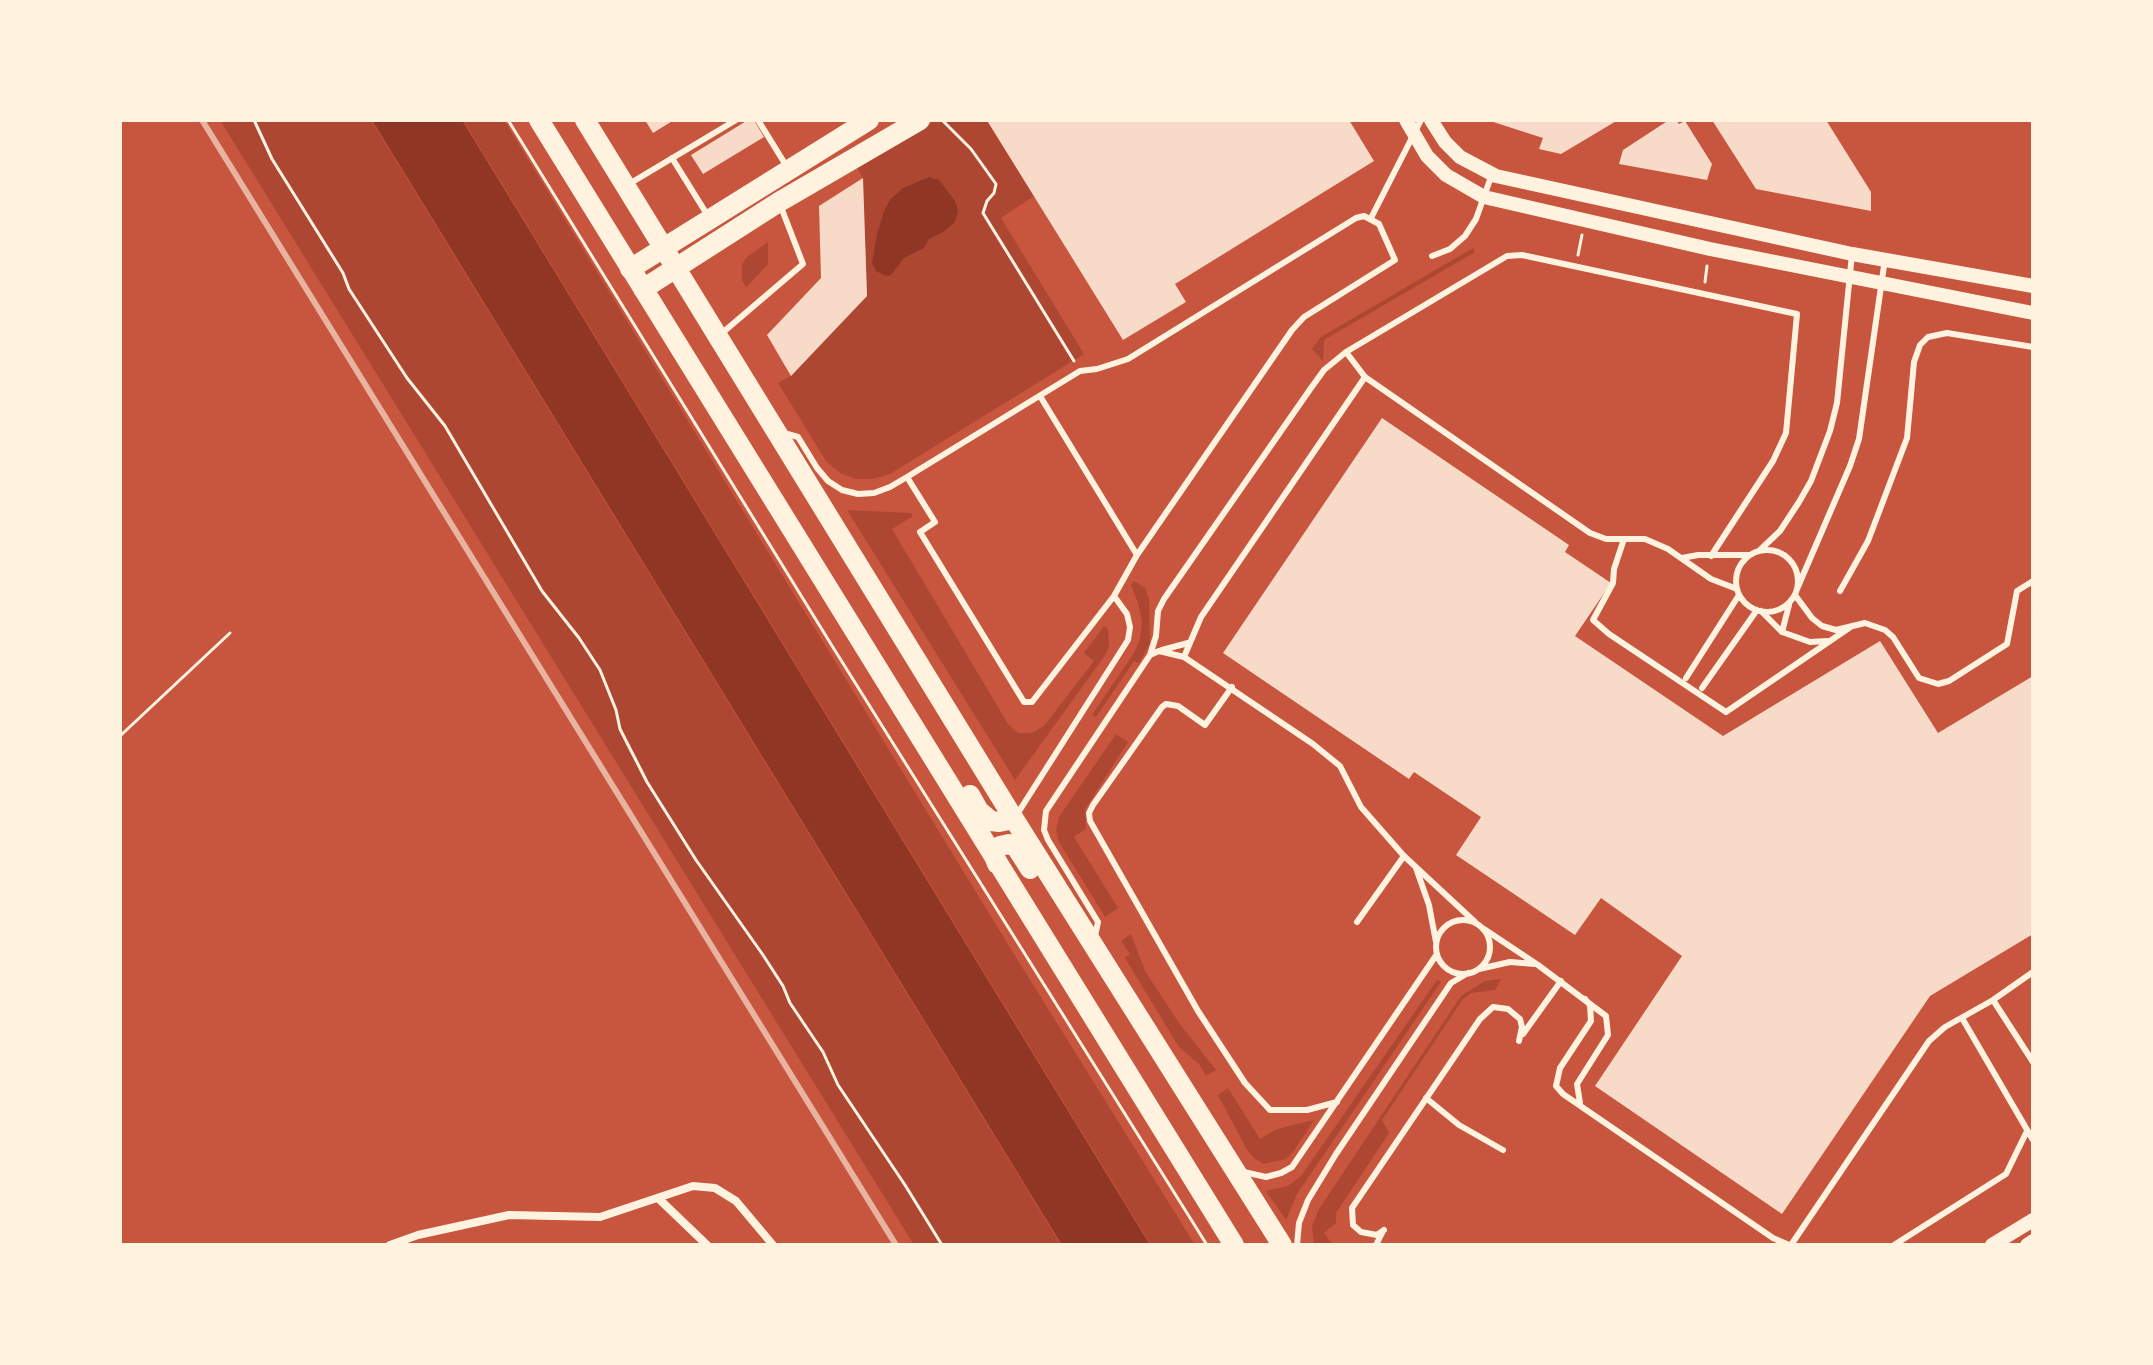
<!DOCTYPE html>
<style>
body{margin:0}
#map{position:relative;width:2153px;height:1365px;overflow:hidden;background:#c8553d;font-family:"Nunito Sans",sans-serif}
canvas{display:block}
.frame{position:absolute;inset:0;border:122px solid #fff3e0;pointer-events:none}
</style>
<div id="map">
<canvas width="2153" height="1365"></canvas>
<div class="frame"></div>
</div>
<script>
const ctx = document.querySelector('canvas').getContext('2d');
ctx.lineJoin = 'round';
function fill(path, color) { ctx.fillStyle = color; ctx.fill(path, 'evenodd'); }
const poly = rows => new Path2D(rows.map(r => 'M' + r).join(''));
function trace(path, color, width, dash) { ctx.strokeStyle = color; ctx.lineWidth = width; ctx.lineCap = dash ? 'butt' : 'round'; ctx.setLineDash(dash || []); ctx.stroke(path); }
const green = poly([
 [220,120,371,120,1061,1245,914,1245],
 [463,120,504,120,1009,946,1195,1245,1151,1245],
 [935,120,992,120,988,123,1034,196,1001,218,1084,354,890,474,873,479,856,479,840,473,826,461,778,383,791,376,867,296,863,178,857,167],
 [768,242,768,264,746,288,742,280,742,264,747,257],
 [1473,248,1475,252,1324,340,1323,361,1312,349,1321,337],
 [847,510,911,513,913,516,892,529,1008,724,1018,733,1032,733,1044,726,1094,661,1084,653,1104,626,1108,629,1109,646,1106,654,1015,780],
 [1134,581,1145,588,1149,599,1150,643,1139,663,1134,661,1096,717,1092,715,1134,653,1140,639,1142,621,1138,603,1131,585],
 [1116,734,1128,742,1085,809,1086,829,1074,837,1118,908,1105,917,1059,842,1056,830,1059,817],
 [1131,934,1145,971,1179,1023,1216,1070,1206,1076,1199,1064,1179,1047,1125,958,1130,954,1121,941],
 [1501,979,1495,990,1471,993,1463,999,1382,1120,1389,1133,1336,1213,1336,1223,1324,1233,1333,1245,1314,1245,1312,1226,1319,1209,1461,996,1485,981],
 [1437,980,1441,982,1297,1194,1286,1220,1266,1191,1288,1186,1301,1176],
 [1228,1088,1260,1139,1277,1129,1314,1120,1293,1152,1286,1159,1264,1164,1254,1158,1246,1148,1218,1095]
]);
const water = poly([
 [372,120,462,120,1150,1245,1062,1245],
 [929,177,939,180,955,201,958,211,955,222,943,232,929,239,924,248,904,258,891,275,886,276,876,271,872,263,877,234,884,211,890,200,903,188]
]);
const building = poly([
 [645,120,674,120,653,133],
 [748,120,754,120,764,137,703,174,691,155],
 [992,120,1349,120,1374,161,1175,284,1186,302,1123,340,988,122],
 [1487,120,1618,120,1561,154,1539,149,1543,138],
 [1669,120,1676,120,1679,124,1685,121,1712,164,1707,180,1619,164,1623,150],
 [1712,120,1826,120,1871,192,1871,211,1756,189],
 [863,178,867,296,791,376,767,335,821,278,819,206],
 [1382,418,1569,545,1565,552,1611,583,1575,636,1723,736,1880,641,1938,733,2033,676,2033,934,1930,996,1782,1214,1595,1086,1682,956,1601,898,1575,935,1456,855,1481,817,1414,772,1409,779,1223,653]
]);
const path = poly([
 [254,120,272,159,343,273,349,289,407,378,445,426,542,591,579,638,600,670,616,710,620,729,647,782,696,860,763,955,783,986,790,1003,823,1052,838,1085,905,1185,942,1245],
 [508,120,834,649,1207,1245],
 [942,120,971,149,996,184,994,193,987,201,983,213,1074,361],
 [1578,255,1582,235],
 [1705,282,1707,266],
 [120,736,230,633]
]);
const service = poly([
 [758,120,787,167],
 [672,158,708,216],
 [629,184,736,120],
 [1371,218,1421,120],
 [1432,256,1450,249,1465,236,1476,219,1492,174],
 [721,334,803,264,781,207],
 [1365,377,1346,352,1507,256,1522,255,1797,314,1786,433,1773,461,1711,556],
 [1040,396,1137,555],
 [784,433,798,437,817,468,828,481,842,490,858,494,874,493,890,487,907,477,1080,371,1097,369,1128,359,1356,218,1364,216,1379,224,1395,260,1304,317,1292,330,1137,555,1114,596,1032,702,1024,702,920,532,935,522,907,477],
 [1624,539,1614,569,1613,583,1593,620,1609,634,1726,712,1852,626],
 [1760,550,1780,531,1799,502,1811,481,1830,431,1837,403,1852,254],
 '1736 581a31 31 0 1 1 62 0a31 31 0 1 1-62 0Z',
 [1682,558,1698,555,1750,555],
 [1797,589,1850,466,1859,439,1885,259],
 [1840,591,1868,541,1907,438,1914,362,1920,345,1928,337,1947,333,2033,347],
 [1795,595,1812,618,1822,626,1836,630,1865,623,1885,630,1893,637,1919,678,1938,684,1949,681,2007,644,2017,591,2033,581],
 [1761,611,1782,632,1810,642,1827,641],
 [1782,632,1789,605],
 [1162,650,1188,643],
 [1150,655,1159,651,1184,657],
 [1686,678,1739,595],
 [1232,687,1205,725,1178,706,1166,704,1162,707,1093,805,1089,813,1090,821,1198,1011,1245,1083,1270,1110,1307,1110,1337,1102],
 [1702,688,1757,610],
 [1016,816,1128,640,1130,627,1127,614,1114,596],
 [1416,868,1429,905,1436,942],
 '1436 947a27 27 0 1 1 54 0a27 27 0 1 1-54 0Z',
 [1357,922,1404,856],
 [1475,922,1404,856,1361,807,1340,766,1313,744,1184,657,1201,617,1365,377,1590,533,1606,539,1645,539,1668,549,1711,579,1737,589],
 [1484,929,1538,965,1606,1016,1608,1035,1577,1084,1580,1103],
 [1095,936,1098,922,1048,840,1044,830,1046,811,1150,655,1156,636,1158,611,1164,599,1311,388,1324,370,1346,352],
 [1479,969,1510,962,1535,964],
 [1585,999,1590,1005,1591,1021,1560,1068,1556,1086,1563,1094,1773,1238,1789,1245],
 [1993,1000,2033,1062],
 [1962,1018,2033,1140],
 [1523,1034,1561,981],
 [1426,1098,1459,1125,1503,1150],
 [1244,1172,1266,1177,1281,1173,1292,1167,1437,954],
 [1384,1230,1377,1235,1361,1232,1353,1225,1352,1208,1480,1019,1493,1007,1508,1009,1520,1019,1522,1027,1519,1041],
 [1297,1245,1299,1223,1308,1200,1336,1154,1451,983,1468,973],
 [1376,1245,1382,1233],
 [1791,1245,1929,1041,1945,1027,1993,1000,2033,972],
 [1894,1245,2006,1174,2027,1131]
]);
const minor = poly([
 [658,1198,707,1245],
 [390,1245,418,1235,509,1215,600,1217,693,1186,715,1188,736,1201,773,1245]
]);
const tertiary = poly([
 [1406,120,1427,156,1446,175,1484,197,1710,249,2033,313],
 [1431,120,1445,142,1460,157,1496,176,1852,254,2033,286],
 [1992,1245,2033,1220],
 [2027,1245,2033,1241]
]);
const primary = poly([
 [539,120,1234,1245],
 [585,120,1014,819,1282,1245],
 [630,269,869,120],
 [643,289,779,202,920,120],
 [970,795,979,811,991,821,999,822,1014,819],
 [997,864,994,856,996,850,1000,846,1009,844,1016,847,1030,869]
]);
const rail = poly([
 [202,120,896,1245]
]);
fill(green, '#ae4732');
fill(water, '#8f3625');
fill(building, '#f7dbc8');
trace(path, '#fff3e0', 3);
trace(service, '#fff3e0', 6);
trace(minor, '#fff3e0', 8);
trace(tertiary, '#fff3e0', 14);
trace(primary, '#fff3e0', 20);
trace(rail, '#e9b49f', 6);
</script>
